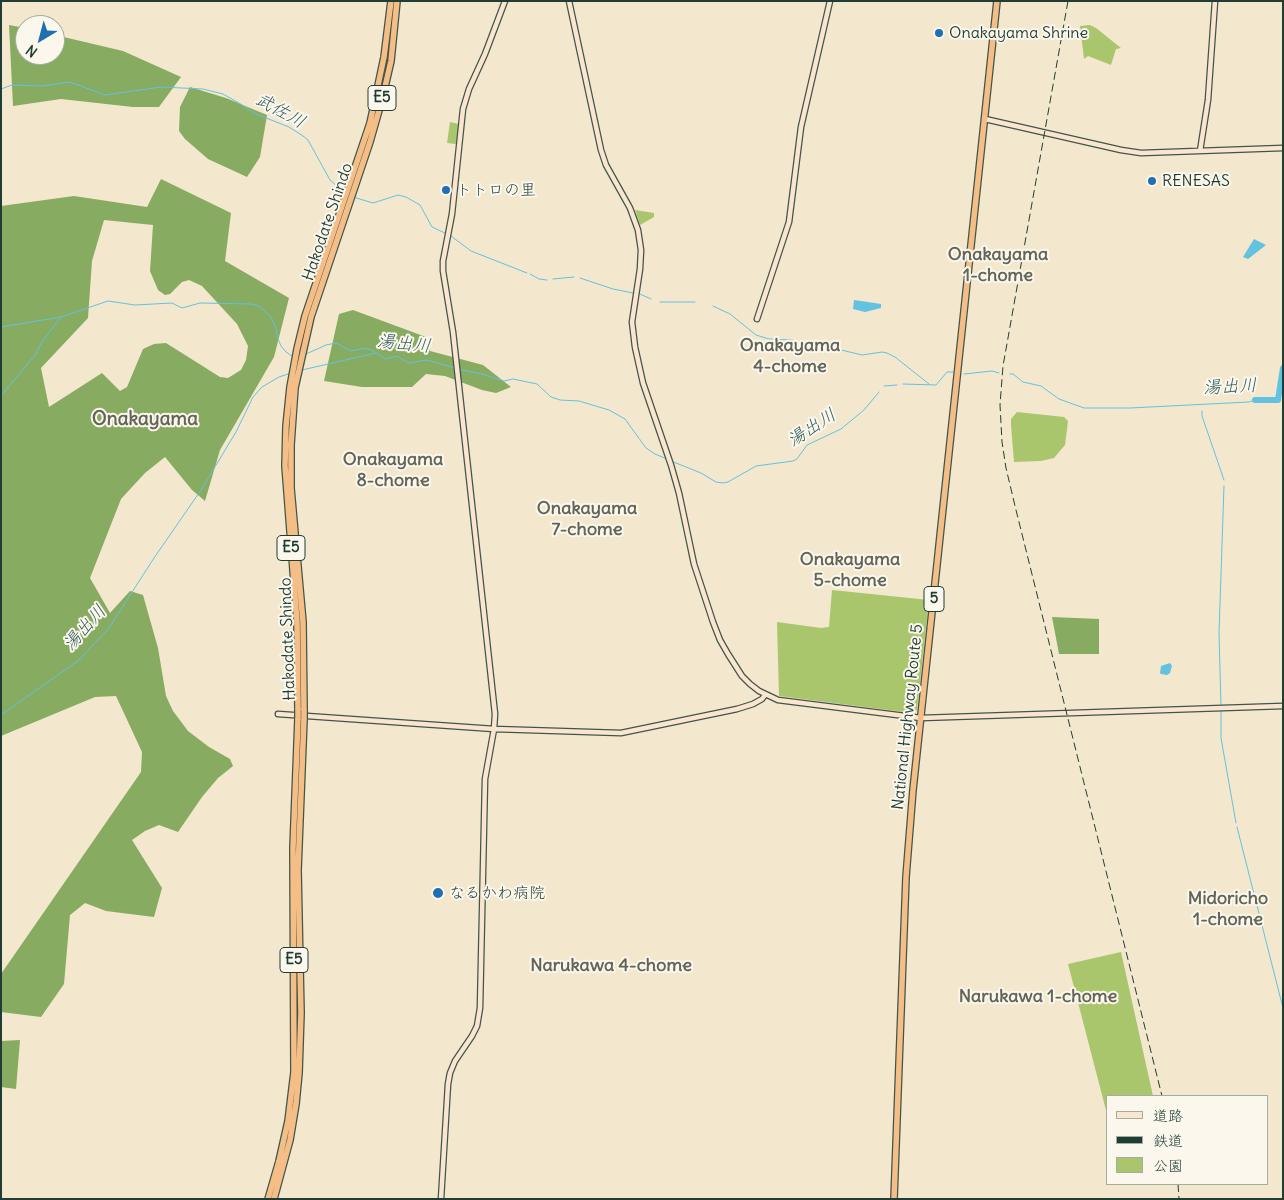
<!DOCTYPE html>
<meta charset="utf-8">
<style>
body{margin:0}
#map{position:relative;width:1284px;height:1200px;overflow:hidden;background:#f3e7ce;font-family:Delius,"Klee One",sans-serif}
canvas{display:block}
.frame{position:absolute;inset:0;border:2px solid #1f3d34;pointer-events:none}
.legend{position:absolute;left:1106px;top:1095px;width:162px;height:90px;box-sizing:border-box;background:#fbf7ec;border:1px solid #a3ada2;margin:0;padding:6px 9px;list-style:none;font-size:15px;color:#1f3d34}
.legend li{display:flex;align-items:center;gap:10px;height:25px}
.legend b{width:25px;border:1px solid #a3ada2}
.north{position:absolute;left:15px;top:15px;width:50px;height:50px;box-sizing:border-box;background:#fbf7ec;border:1px solid #a3ada2;border-radius:50%;rotate:217deg;font-size:14px;font-weight:700;line-height:20px;text-align:center;color:#1f3d34}
.north::after{content:'';display:block;margin:auto;width:18px;height:22px;background:#1f6fb2;clip-path:polygon(50% 0,100% 100%,50% 72%,0 100%)}
</style>
<div id="map">
<canvas width="1284" height="1200"></canvas>
<div class="frame"></div>
<ul class="legend">
<li><b style="height:6px;background:#fbe5cf"></b>道路</li>
<li><b style="height:6px;background:#1f3d34"></b>鉄道</li>
<li><b style="height:14px;background:#aac66d"></b>公園</li>
</ul>
<div class="north">N</div>
</div>
<script>
const ctx = document.querySelector('canvas').getContext('2d');
ctx.lineJoin = 'round';
function fill(path, color) { ctx.fillStyle = color; ctx.fill(path, 'evenodd'); }
const poly = rows => new Path2D(rows.map(r => 'M' + r).join(''));
function trace(path, color, width, dash) { ctx.strokeStyle = color; ctx.lineWidth = width; ctx.lineCap = dash ? 'butt' : 'round'; ctx.setLineDash(dash || []); ctx.stroke(path); }
function drawText(font, color, halo, rows, align = 'center') {
  ctx.font = font + ' Delius,"Klee One",sans-serif'; ctx.lineWidth = 4; ctx.setLineDash([]); ctx.textBaseline = 'middle'; ctx.strokeStyle = halo; ctx.fillStyle = color; for (const [text, x, y, turn = 0] of rows) {
    ctx.save(); ctx.translate(x, y); ctx.rotate((+turn || 0) * Math.PI / 180); ctx.textAlign = isNaN(turn) ? turn : align; if (halo) ctx.strokeText(text, 0, 0); ctx.fillText(text, 0, 0); ctx.restore();
  }
}
const green = poly([
 [1090,25,1096,28,1121,48,1116,49,1111,65,1088,56,1084,59,1080,26],
 [450,122,459,124,456,144,447,143],
 [635,210,654,213,654,217,640,225],
 [1017,412,1064,417,1068,421,1065,445,1054,458,1041,461,1014,462,1011,425,1011,419],
 [832,590,929,600,917,710,912,713,779,696,777,622,821,628,829,627],
 [1121,952,1153,1096,1108,1096,1108,1118,1068,964]
]);
const forest = poly([
 [9,25,25,28,25,55,55,55,55,35,123,51,181,77,159,107,133,107,61,99,13,106],
 [190,87,226,98,267,115,260,157,247,177,208,159,185,139,179,131,180,107],
 [161,179,231,213,225,261,289,298,274,357,220,450,205,501,192,490,165,457,145,473,121,499,90,578,110,613,130,591,143,595,158,648,166,696,173,711,188,731,209,747,230,759,233,766,218,778,202,797,178,832,159,825,145,831,132,840,162,888,154,917,106,911,85,903,70,915,64,984,41,1017,1,1012,1,974,141,772,142,752,116,696,95,697,1,736,1,206,74,196,147,207],
 [104,220,153,225,150,271,158,290,165,295,170,294,182,282,189,280,202,286,237,324,248,346,246,360,241,370,228,378,220,377,166,343,154,344,143,349,127,387,120,391,102,373,49,407,41,368,88,318,92,261],
 [353,310,426,337,430,351,483,365,511,387,496,393,482,390,445,376,426,374,412,387,362,387,324,381,339,314],
 [1052,617,1099,619,1099,654,1059,654],
 [20,1040,16,1089,1,1087,1,1041]
]);
const water = poly([
 [1254,239,1266,245,1248,259,1243,257],
 [854,300,881,304,881,308,865,312,853,309],
 [1170,663,1172,666,1170,673,1167,675,1161,674,1160,673,1161,666]
]);
const stream = poly([
 [1,89,12,85,42,86,70,82,105,95,161,87,203,89,223,94,239,103,256,114,289,127,303,136,308,140,330,180,345,193],
 [353,197,373,203,398,195,406,197,420,205,432,227,447,234],
 [451,236,471,251,527,273],
 [530,274,539,279,547,280],
 [580,278,613,289,633,293],
 [553,279,574,277],
 [640,294,651,299],
 [660,302,695,302],
 [713,306,730,314,756,335,769,339,792,340,821,350,837,349,862,355,882,352,887,353,895,357,929,384],
 [1,327,61,317,108,301,135,305,172,303,182,308,200,303,251,304,259,306,271,317,276,328,278,339,281,346,286,352,292,356],
 [306,354,326,345,336,343,351,351,365,348,372,350,385,359,397,356,409,363,427,360,455,368],
 [458,369,482,374,504,381,513,379,537,384,551,397,560,400,579,401,609,410,625,419,646,448,655,454,667,459],
 [302,370,376,353],
 [964,374,992,371,999,373],
 [1010,374,1013,374,1023,382,1041,386,1059,399,1084,408,1130,408,1249,402,1255,400],
 [903,384,936,385,947,372,953,372],
 [884,386,897,385],
 [1,396,35,355,42,342,61,317],
 [1202,411,1202,416,1224,480],
 [671,461,701,473,716,482,723,483,728,482,756,466,793,461,797,459,807,445,841,429,864,410,879,392],
 [1221,707,1219,633,1224,486],
 [1221,711,1221,738,1236,823],
 [1,715,79,660,109,628,154,558,201,490,236,432,253,397,262,387,279,377,291,373],
 [1237,827,1283,1008]
]);
const river = poly([
 [1255,400,1278,400,1283,368]
]);
const secondary = poly([
 [569,1,601,150,606,165,630,208,638,230,641,250,640,269,632,322,635,347,643,383,671,465,679,493,694,564,713,622,720,640,728,654,742,676,750,684,759,691,778,700,921,718,1283,706],
 [985,119,1121,150,1141,153,1283,148],
 [1200,151,1208,100,1215,1],
 [757,319,789,222,801,127,830,1],
 [278,714,494,729,621,733,737,709,753,704,762,699,765,695],
 [441,1199,448,1084,450,1073,455,1061,472,1036,477,1026,480,1008,485,779,494,729,495,714,453,332,443,271,443,261,452,214,463,109,469,89,485,54,505,1]
]);
const highway = poly([
 [298,710,297,622,285,466,286,426,290,387,297,349,305,316,370,123,384,57,391,1],
 [304,710,303,622,291,488,291,445,295,388,311,317,370,142,382,100,391,61,397,1],
 [268,1199,279,1161,288,1121,294,1072,293,848,298,718],
 [274,1199,290,1140,296,1104,299,1073,301,1013,298,870,304,719],
 [894,1199,906,877,913,790,997,1]
]);
const rail = poly([
 [1068,1,1003,366,1000,405,1002,442,1006,468,1015,506,1162,1096],
 [1178,1184,1179,1199]
]);
const highwayBridge = poly([
 [298,718,298,710],
 [304,719,304,710]
]);
const markers = [
 [939,33,5,"#1f6fb2"],
 [1152,181,5,"#1f6fb2"],
 [446,190,5,"#1f6fb2"],
 [438,893,6,"#1f6fb2"]
];
const shields = [
 [382,98,28],
 [291,548,28],
 [934,599,20],
 [294,960,28]
];
const shieldNames = [
 ["E5",382,98],
 ["E5",291,548],
 ["5",934,599],
 ["E5",294,960]
];
const poiNames = [
 ["Onakayama Shrine",949,33],
 ["RENESAS",1162,181],
 ["トトロの里",456,190],
 ["なるかわ病院",449,893]
];
const streetNames = [
 ["Hakodate Shindo",328,222,-71],
 ["Hakodate Shindo",288,639,-92],
 ["National Highway Route 5",908,717,-84]
];
const waterNames = [
 ["武佐川",280,111,29],
 ["湯出川",404,344,6],
 ["湯出川",1230,387,-3],
 ["湯出川",812,428,-33],
 ["湯出川",85,628,-48]
];
const neighbourhoodNames = [
 ["Onakayama",998,255],
 ["1-chome",998,276],
 ["Onakayama",790,346],
 ["4-chome",790,367],
 ["Onakayama",393,460],
 ["8-chome",393,481],
 ["Onakayama",587,509],
 ["7-chome",587,530],
 ["Onakayama",850,560],
 ["5-chome",850,581],
 ["Midoricho",1228,899],
 ["1-chome",1228,920],
 ["Narukawa 4-chome",611,966],
 ["Narukawa 1-chome",1038,997]
];
const quarterNames = [
 ["Onakayama",145,420]
];
fill(green, '#aac66d');
fill(forest, '#87ab60');
fill(water, '#62c2e0');
trace(stream, '#62c2e0', 1);
trace(river, '#62c2e0', 6);
trace(secondary, '#3f564b', 7);
trace(highway, '#3f564b', 8);
trace(secondary, '#fbe5cf', 4.5);
trace(highway, '#f6be87', 5.5);
trace(rail, '#1f3d34', 1, [8, 4]);
trace(highwayBridge, '#3f564b', 8, []);
trace(highwayBridge, '#f6be87', 5.5);
for (const [x, y, r, color] of markers) { const dot = new Path2D(); dot.arc(x, y, r, 0, 2 * Math.PI); ctx.fillStyle = color; ctx.fill(dot); trace(dot, '#fbf7ec', 2); }
for (const [x, y, w] of shields) { const box = new Path2D(); box.roundRect(x - w / 2, y - 12.5, w, 25, 4); ctx.fillStyle = '#fbf7ec'; ctx.fill(box); trace(box, '#1f3d34', 1); }
drawText('bold 15px', '#1f3d34', null, shieldNames);
drawText('16px', '#1f3d34', '#fbf7ec', poiNames, 'left');
drawText('16px', '#1f3d34', '#fbf7ec', streetNames);
drawText('italic 18px', '#305e5f', '#fbf7ec', waterNames);
drawText('bold 18px', '#646559', '#fbf7ec', neighbourhoodNames);
drawText('bold 19px', '#646559', '#fbf7ec', quarterNames);
</script>
